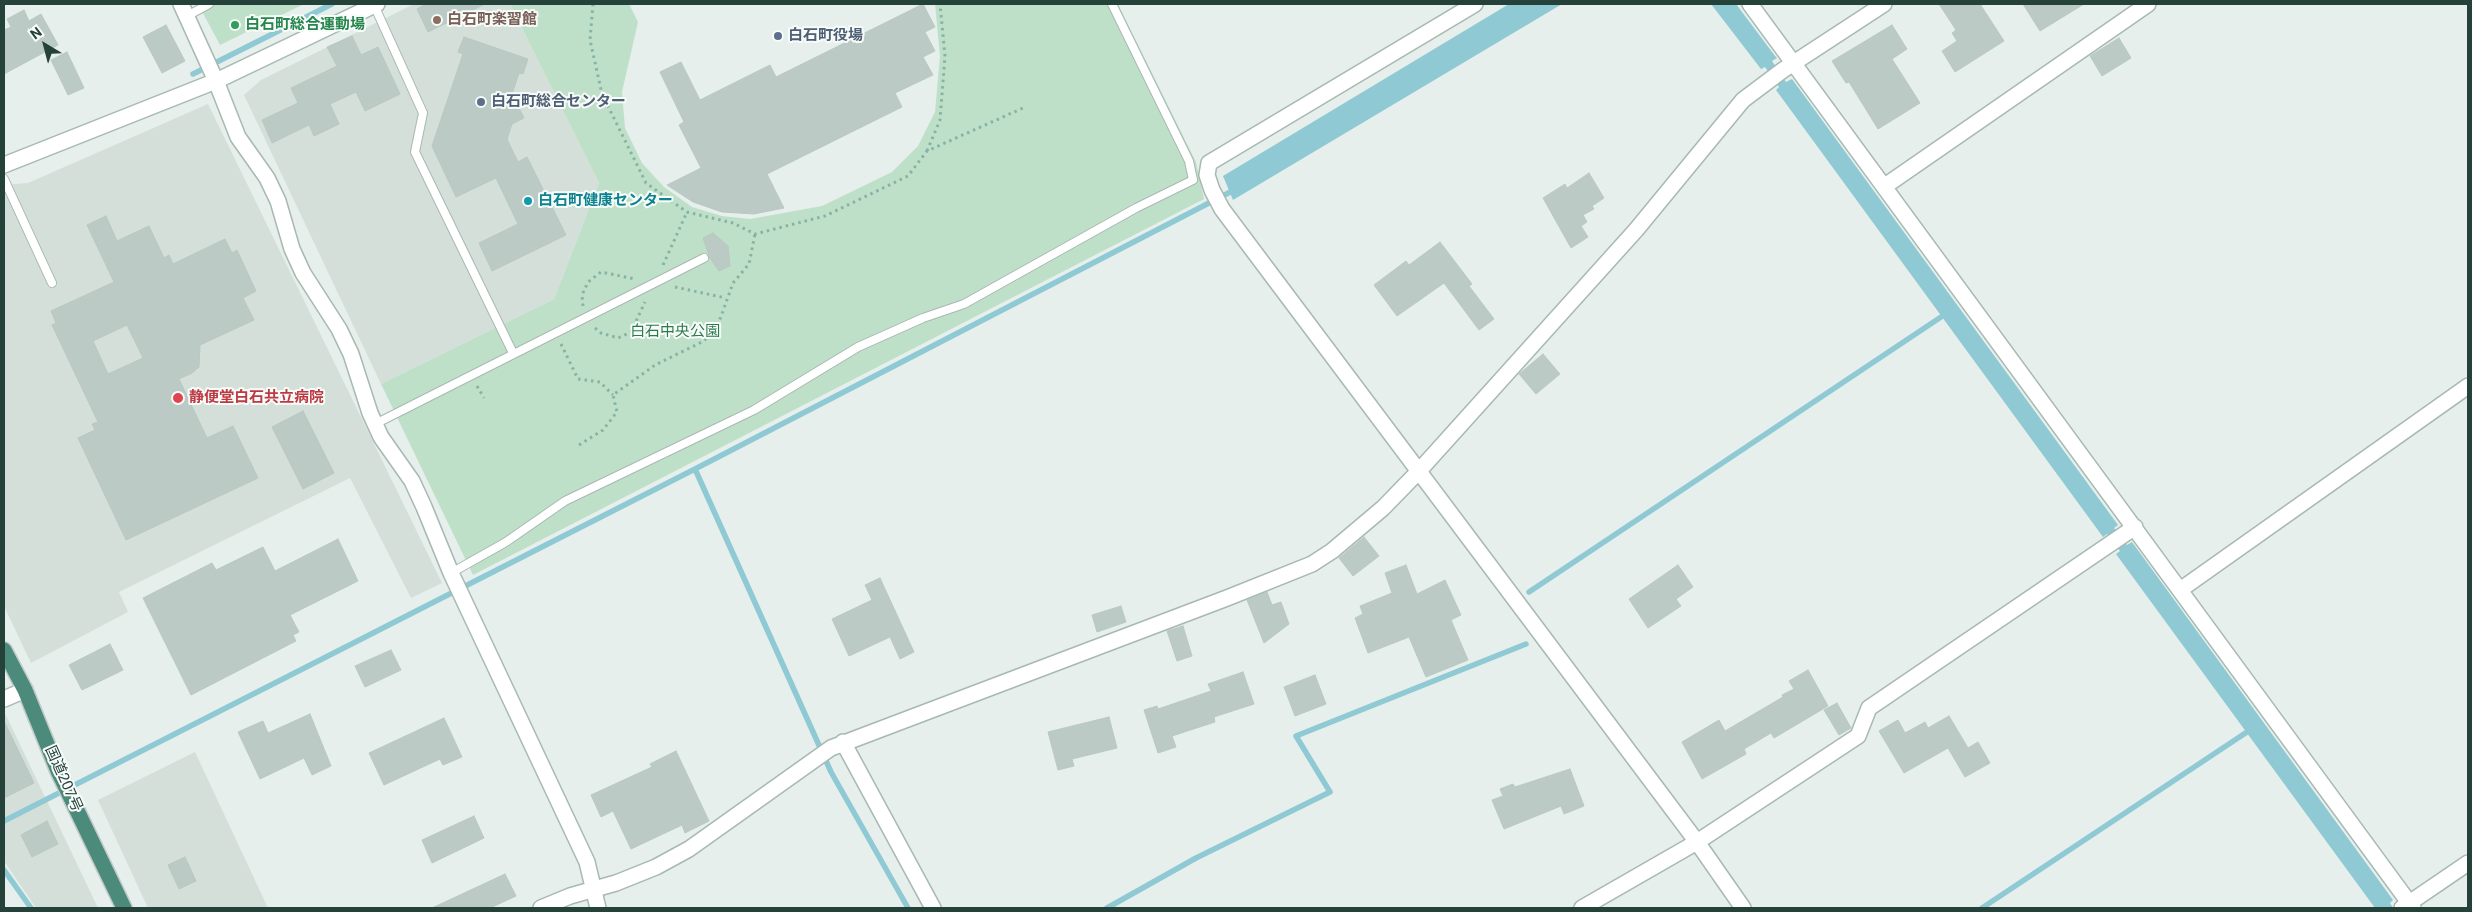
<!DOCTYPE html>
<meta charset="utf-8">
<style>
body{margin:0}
#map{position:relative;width:2472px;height:912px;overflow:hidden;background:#e6efeb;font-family:Roboto,sans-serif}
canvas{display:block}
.frame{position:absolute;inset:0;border:5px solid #24423a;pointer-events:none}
.north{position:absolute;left:20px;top:20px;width:50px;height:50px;-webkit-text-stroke:4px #f7fbf9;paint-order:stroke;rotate:323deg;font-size:14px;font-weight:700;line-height:20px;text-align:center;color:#24423a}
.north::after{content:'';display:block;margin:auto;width:18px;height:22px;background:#24423a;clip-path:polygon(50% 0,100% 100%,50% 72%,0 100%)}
</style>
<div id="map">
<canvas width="2472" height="912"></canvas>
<div class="frame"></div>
<div class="north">N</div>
</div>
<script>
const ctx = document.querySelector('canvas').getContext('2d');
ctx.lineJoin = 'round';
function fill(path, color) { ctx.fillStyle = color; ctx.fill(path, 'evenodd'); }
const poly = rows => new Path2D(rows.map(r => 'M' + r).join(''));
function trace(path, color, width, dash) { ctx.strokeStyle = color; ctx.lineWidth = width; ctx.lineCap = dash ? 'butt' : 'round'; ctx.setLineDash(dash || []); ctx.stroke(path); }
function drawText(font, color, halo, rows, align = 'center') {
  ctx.font = font + ' Roboto,"Noto Sans JP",sans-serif'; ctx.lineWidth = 4; ctx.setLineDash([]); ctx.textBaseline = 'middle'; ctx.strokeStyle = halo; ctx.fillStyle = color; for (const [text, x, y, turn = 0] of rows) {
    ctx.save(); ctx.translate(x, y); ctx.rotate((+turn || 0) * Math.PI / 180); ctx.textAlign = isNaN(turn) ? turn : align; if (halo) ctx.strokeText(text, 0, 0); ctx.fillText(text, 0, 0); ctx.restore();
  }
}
const built = poly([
 [414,4,510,4,599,183,554,299,381,384,244,95,261,80],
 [208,104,442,583,411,598,350,478,119,592,128,612,31,663,4,606,4,185,28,183],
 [4,711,98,908,36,908,4,861],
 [195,752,268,908,148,908,98,800]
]);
const green = poly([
 [198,4,304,4,220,45],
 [510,4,629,4,638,22,622,92,625,128,642,163,664,187,692,207,722,216,750,219,822,206,892,172,918,146,935,112,940,56,935,4,1118,4,1196,162,1204,199,473,575,381,384,554,299,599,183]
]);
const water = poly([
 [1509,4,1562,4,1233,200,1223,176],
 [1711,4,1736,4,1775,56,1777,58,1772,61,1786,82,1792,79,2118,525,2114,528,2127,545,2132,542,2393,900,2390,903,2393,908,2375,908,2116,554,2120,551,2107,534,2103,537,1776,90,1779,87,1765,67,1761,69]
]);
const stream = poly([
 [193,74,332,4],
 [695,469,831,772,908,908],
 [1529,592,1947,313],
 [4,821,695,469,1236,189],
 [4,870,31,908],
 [1107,908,1196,858,1330,792,1296,736,1526,644],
 [1982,908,2253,728]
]);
const building = poly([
 [426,4,485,4,428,32,417,9,426,4],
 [923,4,935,27,925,32,935,51,923,57,933,75,895,93,902,107,767,174,784,208,754,214,722,212,693,202,667,185,701,168,679,125,684,122,660,72,681,62,700,100,770,65,776,77,923,4],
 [1939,4,1980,4,2004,41,1955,72,1942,51,1957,41,1952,33,1956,30,1939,4],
 [2023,4,2084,4,2040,31,2023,4],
 [24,10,29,21,41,14,58,45,4,74,4,30,11,27,7,19,24,10],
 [166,25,185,61,162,73,143,37,166,25],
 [1892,25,1907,49,1892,59,1920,103,1878,129,1849,82,1846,83,1832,61,1892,25],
 [352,36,361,55,378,47,400,94,365,111,356,92,330,104,339,124,314,136,309,125,272,143,262,120,298,103,291,88,337,66,327,47,352,36],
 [464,37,528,59,523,74,519,73,512,94,524,118,512,124,507,139,518,162,527,157,566,235,492,271,479,243,518,224,496,178,456,197,432,146,463,54,458,52,464,37],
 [2119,38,2131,58,2102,76,2090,56,2119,38],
 [67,52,84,88,68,95,51,60,67,52],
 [1589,173,1604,198,1592,206,1594,209,1583,215,1587,222,1581,226,1588,237,1571,248,1543,198,1565,184,1567,188,1589,173],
 [106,216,117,241,149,226,164,258,169,255,173,264,225,239,232,253,237,250,256,291,243,298,254,320,200,345,199,367,192,373,179,379,207,438,233,426,258,478,126,540,78,438,95,430,92,424,98,422,52,325,56,323,51,311,114,282,87,225,106,216],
 [127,325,143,358,108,374,93,341,127,325],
 [713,233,728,246,730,266,719,271,710,258,703,238,713,233],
 [1440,242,1472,284,1469,286,1494,319,1479,330,1444,283,1397,316,1374,285,1406,261,1409,265,1440,242],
 [1543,354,1560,374,1536,394,1519,374,1543,354],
 [303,411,334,473,303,489,272,427,303,411],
 [1364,537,1379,556,1353,576,1339,558,1364,537],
 [338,539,358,581,290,615,299,632,293,635,296,641,191,695,143,598,212,563,216,570,263,547,275,571,338,539],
 [1406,565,1417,594,1445,580,1461,615,1451,620,1468,660,1426,677,1409,637,1368,653,1355,618,1363,614,1360,606,1392,593,1385,573,1406,565],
 [1678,565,1693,587,1676,599,1681,606,1648,628,1629,599,1678,565],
 [880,578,914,652,900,659,890,637,849,656,832,619,872,600,865,585,880,578],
 [1267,592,1272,605,1281,602,1289,624,1264,643,1247,600,1267,592],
 [1121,606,1126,622,1097,632,1092,615,1121,606],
 [1183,626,1192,656,1177,661,1167,631,1183,626],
 [110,644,123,670,82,690,69,665,110,644],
 [391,650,401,670,365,687,355,666,391,650],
 [1808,670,1828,706,1774,738,1771,733,1744,749,1746,754,1702,779,1682,742,1719,720,1725,731,1783,697,1782,695,1794,689,1789,681,1808,670],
 [1243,672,1254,704,1214,717,1215,722,1172,736,1176,747,1158,753,1144,710,1157,706,1158,709,1211,691,1208,684,1243,672],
 [1315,675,1326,704,1295,716,1284,687,1315,675],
 [1837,703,1851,728,1839,735,1824,710,1837,703],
 [310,714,331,766,312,775,304,758,260,779,238,732,263,721,268,733,310,714],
 [1949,716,1968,748,1978,742,1990,763,1965,777,1948,748,1904,773,1879,731,1898,720,1905,733,1925,722,1928,728,1949,716],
 [1109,717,1117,748,1072,759,1074,766,1058,770,1048,732,1109,717],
 [444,718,462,757,443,765,440,759,384,785,369,753,444,718],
 [4,721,34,783,4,798,4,721],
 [676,751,709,821,685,833,682,825,631,849,613,811,601,817,591,795,652,767,650,764,676,751],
 [1570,769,1584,806,1564,814,1561,806,1504,829,1492,800,1503,796,1500,789,1513,784,1515,787,1570,769],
 [474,816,484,838,432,863,422,840,474,816],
 [47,821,58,844,32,857,21,835,47,821],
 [185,857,196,881,179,889,168,865,185,857],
 [505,874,516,896,490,908,432,908,505,874]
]);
const path = poly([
 [593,4,590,40,602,94,646,183,687,212,733,223,755,234,825,216,908,176,927,151,1023,108],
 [927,151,940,120,945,56,940,4],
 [663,265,687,212],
 [675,287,726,298],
 [583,306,582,295,588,282,601,272,635,279],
 [595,328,601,333,618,338,631,332,645,302],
 [561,344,578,379,600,382,613,395],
 [477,386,484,398],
 [579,445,603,430,617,412,613,395,655,365,704,341,719,322,733,283,749,264,755,234]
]);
const service = poly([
 [374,5,423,113,415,152,513,353],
 [187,16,209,4],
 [4,179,52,283],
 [377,423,704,258],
 [451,573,506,542,565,501,754,410,858,347,923,318,964,304,1136,208,1193,180,1189,161,1112,4]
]);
const minor = poly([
 [181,4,216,81,238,137,267,178,278,201,292,249,303,273,339,329,351,354,370,413,381,437,412,481,424,507,451,573,587,862,598,908],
 [1475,4,1209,163,1207,175,1212,190,1222,209,1697,842,1743,908],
 [1750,4,2413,908],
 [1885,186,2148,4],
 [2180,590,2468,386],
 [4,699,25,690],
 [843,742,933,908],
 [541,908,570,896,616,883,656,867,689,849,831,748,1227,598,1312,564,1332,551,1383,508,1418,472,1636,230,1743,100,1783,70,1884,4],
 [1582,908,1697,842,1858,736,1869,708,2135,527],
 [2402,908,2468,863]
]);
const tertiary = poly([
 [4,165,216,81,377,4]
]);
const trunk = poly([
 [4,650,25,690,58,771,124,908]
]);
const markers = [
 [437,20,5,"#8d6e63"],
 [235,25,5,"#2e9e5b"],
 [778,36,5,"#5c6f8a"],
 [481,102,5,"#5c6f8a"],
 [528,201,5,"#0f9aa8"],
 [178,398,6,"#e0444e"]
];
const educationNames = [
 ["白石町楽習館",447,20]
];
const leisureNames = [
 ["白石町総合運動場",245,25]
];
const serviceNames = [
 ["白石町役場",788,36],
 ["白石町総合センター",491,102]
];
const cultureNames = [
 ["白石町健康センター",538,201]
];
const parkNames = [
 ["白石中央公園",675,332]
];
const healthNames = [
 ["静便堂白石共立病院",189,398]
];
const streetNames = [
 ["国道207号",63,779,66]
];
fill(built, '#d4dfda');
fill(green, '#bfe0c8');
fill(water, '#8ec9d4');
trace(stream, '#8ec9d4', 5.5);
fill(building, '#bbcac4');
trace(building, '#b8c9c2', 1);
trace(service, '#a8b8b2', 10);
trace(minor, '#a8b8b2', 18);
trace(tertiary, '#a8b8b2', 18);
trace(trunk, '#c2cac8', 18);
trace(path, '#86b3a5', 3, [2.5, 4]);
trace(service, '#fff', 8);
trace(minor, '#fff', 15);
trace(tertiary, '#fff', 15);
trace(trunk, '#4c8a7c', 15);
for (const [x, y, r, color] of markers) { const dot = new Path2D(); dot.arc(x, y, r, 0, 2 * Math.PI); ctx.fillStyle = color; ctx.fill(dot); trace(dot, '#f7fbf9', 2); }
drawText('bold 15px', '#785e54', '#f7fbf9', educationNames, 'left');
drawText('bold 15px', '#27864d', '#f7fbf9', leisureNames, 'left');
drawText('bold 15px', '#4e5e75', '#f7fbf9', serviceNames, 'left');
drawText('bold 15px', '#0d838f', '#f7fbf9', cultureNames, 'left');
drawText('15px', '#2d7a4b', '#f7fbf9', parkNames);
drawText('bold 15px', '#be3a42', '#f7fbf9', healthNames, 'left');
drawText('15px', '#24423a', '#f7fbf9', streetNames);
</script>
